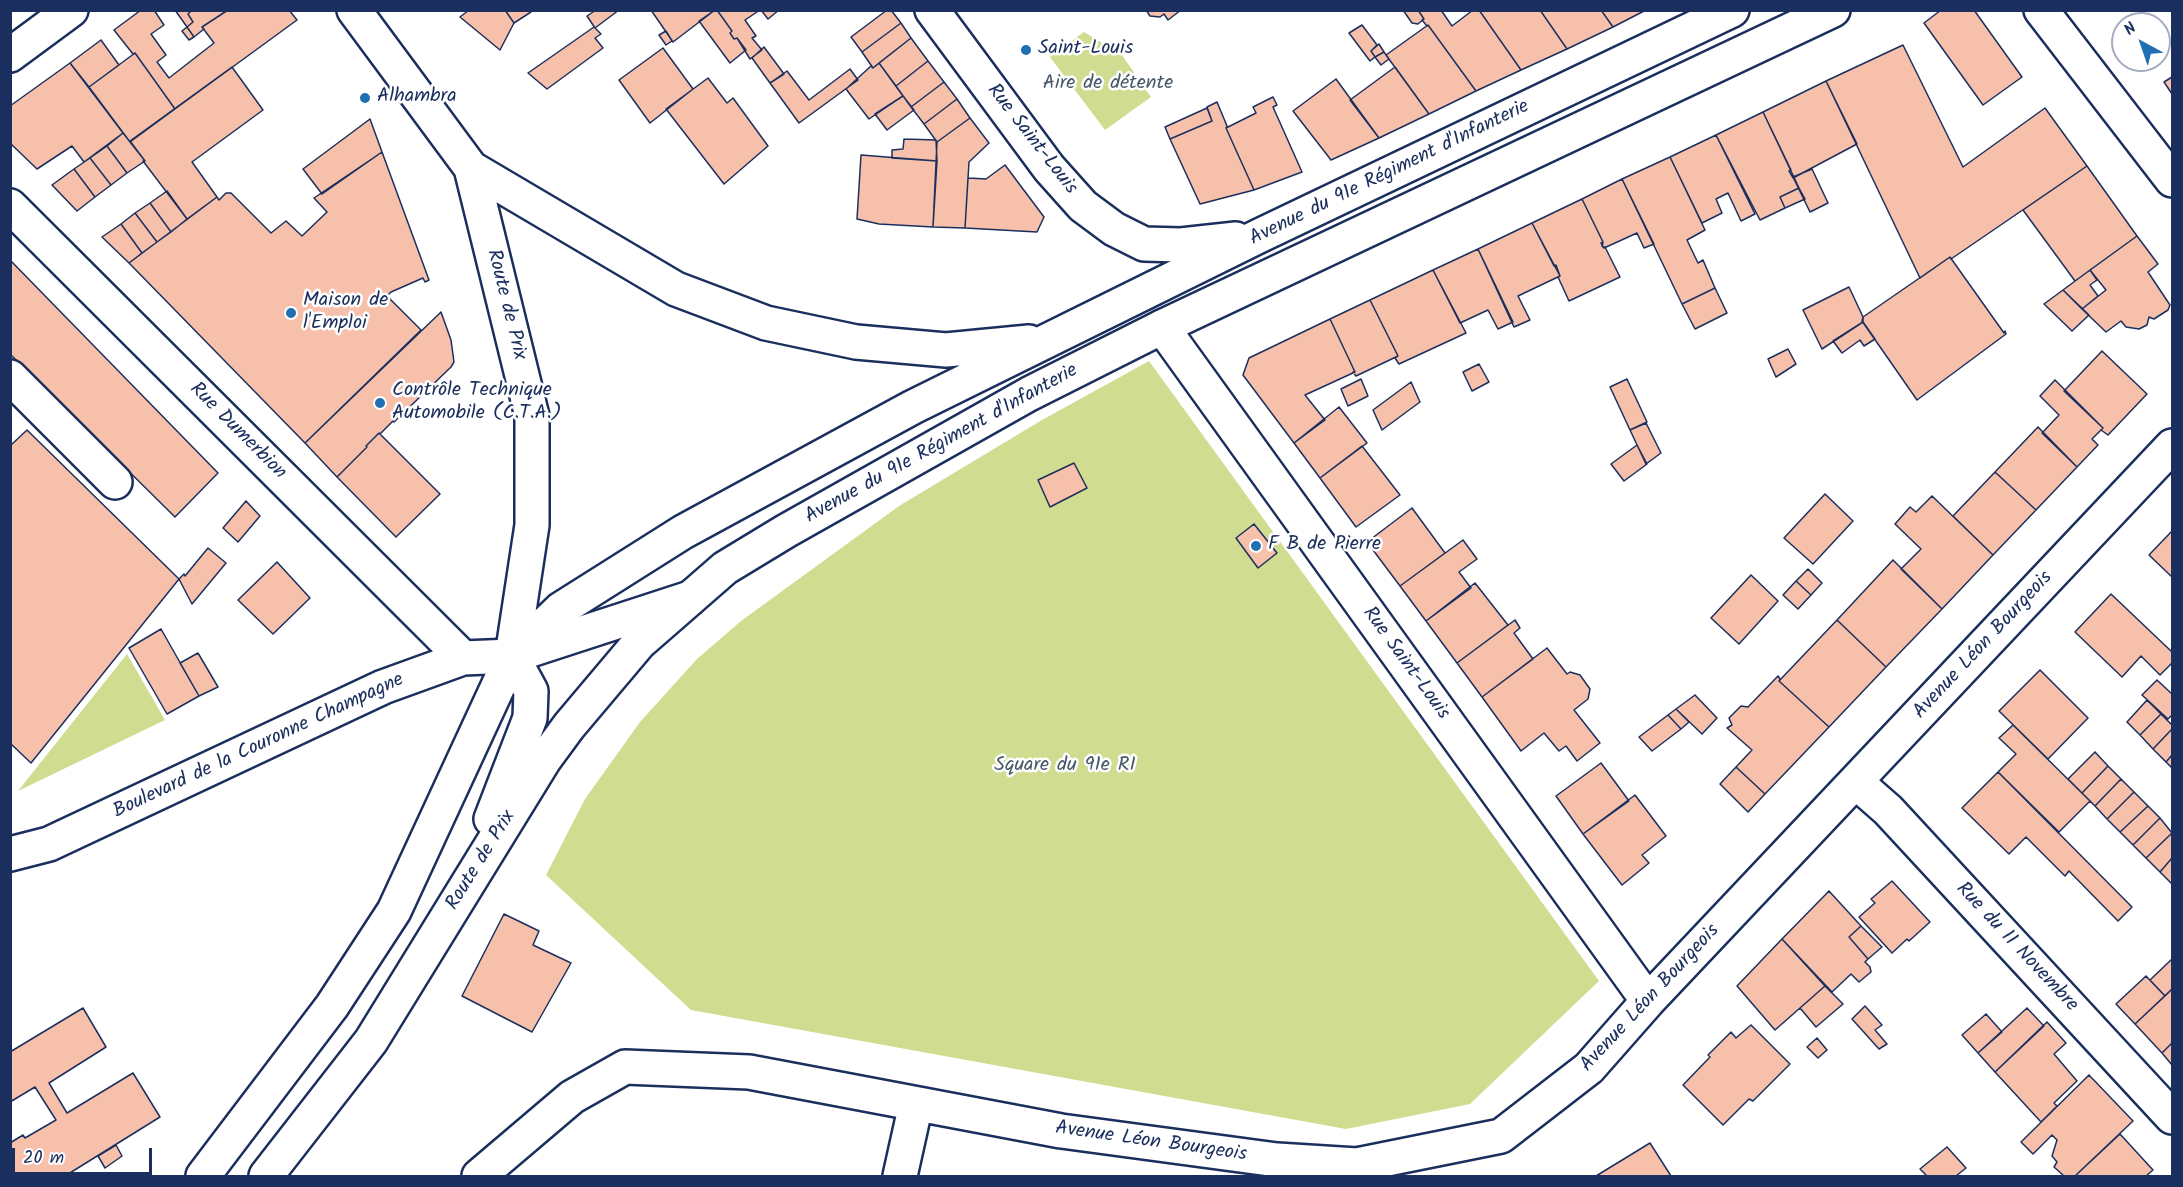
<!DOCTYPE html>
<meta charset="utf-8">
<style>
body{margin:0}
#map{position:relative;width:2183px;height:1187px;overflow:hidden;background:#fff;font-family:Kalam,sans-serif}
canvas{display:block}
.frame{position:absolute;inset:0;border:12px solid #1b2f5e;pointer-events:none}
.north{position:absolute;left:2111px;top:12px;width:60px;height:60px;box-sizing:border-box;background:#fff;border:2px solid #a4acbf;border-radius:50%;rotate:320deg;font-size:16px;font-weight:700;line-height:24px;text-align:center;color:#1b2f5e}
.north::after{content:'';display:block;margin:auto;width:21px;height:27px;background:#1f6fb2;clip-path:polygon(50% 0,100% 100%,50% 72%,0 100%)}
.scale{position:absolute;left:12px;top:1148px;width:140px;height:27px;box-sizing:border-box;border:3px solid #1b2f5e;border-top:0;padding-left:8px;font-size:18px;line-height:21px;white-space:nowrap;color:#1b2f5e;-webkit-text-stroke:4px #fff;paint-order:stroke}
</style>
<div id="map">
<canvas width="2183" height="1187"></canvas>
<div class="frame"></div>
<div class="north">N</div>
<div class="scale">20 m</div>
</div>
<script>
const ctx = document.querySelector('canvas').getContext('2d');
ctx.lineJoin = 'round';
function fill(path, color) { ctx.fillStyle = color; ctx.fill(path, 'evenodd'); }
const poly = rows => new Path2D(rows.map(r => 'M' + r).join(''));
function trace(path, color, width, dash) { ctx.strokeStyle = color; ctx.lineWidth = width; ctx.lineCap = dash ? 'butt' : 'round'; ctx.setLineDash(dash || []); ctx.stroke(path); }
function drawText(font, color, halo, rows, align = 'center') {
  ctx.font = font + ' Kalam,sans-serif'; ctx.lineWidth = 5; ctx.setLineDash([]); ctx.textBaseline = 'middle'; ctx.strokeStyle = halo; ctx.fillStyle = color; for (const [text, x, y, turn = 0] of rows) {
    ctx.save(); ctx.translate(x, y); ctx.rotate((+turn || 0) * Math.PI / 180); ctx.textAlign = isNaN(turn) ? turn : align; if (halo) ctx.strokeText(text, 0, 0); ctx.fillText(text, 0, 0); ctx.restore();
  }
}
const green = poly([
 [1084,32,1122,55,1151,97,1105,130,1050,57],
 [1149,361,1599,981,1470,1104,1346,1129,691,1010,546,875,585,799,640,722,697,659,741,621,899,506,1042,420],
 [127,654,165,720,18,791]
]);
const building = poly([
 [141,10,154,10,164,25,151,34,166,55,157,62,169,78,214,43,202,27,228,10,289,10,297,20,175,109,135,53,133,54,114,30,141,10],
 [175,10,192,10,188,14,193,22,187,27,175,10],
 [192,10,228,10,202,27,204,29,194,37,187,27,193,22,188,14,192,10],
 [469,10,505,10,514,23,500,50,460,17,469,10],
 [505,10,530,10,531,12,514,23,505,10],
 [596,10,619,10,595,28,587,16,596,10],
 [651,10,715,10,673,42,651,10],
 [715,10,717,10,732,31,730,33,734,39,737,38,746,50,730,63,699,21,715,10],
 [717,10,760,10,745,20,756,36,752,38,762,50,750,59,737,38,734,39,730,33,732,31,717,10],
 [761,10,779,10,768,19,761,10],
 [887,10,891,10,901,23,862,52,851,37,887,10],
 [1146,10,1181,10,1168,20,1164,14,1160,17,1150,16,1146,10],
 [1403,10,1418,10,1424,19,1418,24,1412,23,1403,10],
 [1418,10,1441,10,1452,26,1473,10,1479,10,1521,70,1476,91,1428,25,1427,26,1422,20,1424,19,1418,10],
 [1479,10,1540,10,1567,49,1521,70,1479,10],
 [1540,10,1601,10,1613,27,1567,49,1540,10],
 [1601,10,1646,10,1613,27,1601,10],
 [1941,10,1974,10,2022,77,1983,105,1924,23,1941,10],
 [901,23,911,38,873,68,862,52,901,23],
 [1362,25,1377,45,1371,51,1375,57,1370,61,1349,33,1362,25],
 [1428,25,1476,91,1429,114,1386,55,1428,25],
 [187,27,194,37,189,40,182,31,187,27],
 [594,27,601,34,595,38,603,48,547,89,528,73,594,27],
 [666,31,672,41,666,45,659,35,666,31],
 [911,38,928,61,896,86,879,63,911,38],
 [101,40,119,65,89,87,70,63,101,40],
 [1379,44,1384,52,1375,57,1371,51,1379,44],
 [1903,45,1963,167,2045,108,2087,166,1951,259,1950,257,1920,278,1826,81,1903,45],
 [764,47,784,74,770,83,752,58,764,47],
 [663,48,693,89,650,123,619,80,663,48],
 [1384,52,1389,59,1381,65,1375,57,1384,52],
 [135,53,175,109,130,142,89,87,135,53],
 [928,61,944,82,911,107,896,86,928,61],
 [70,63,123,133,84,162,72,146,37,169,10,143,10,106,70,63],
 [879,63,903,96,869,119,846,89,871,66,873,68,879,63],
 [232,67,263,110,192,162,217,197,187,219,143,161,145,161,130,141,232,67],
 [1395,67,1429,114,1379,138,1350,100,1395,67],
 [850,69,858,80,799,123,770,83,787,71,809,100,850,69],
 [2172,77,2172,94,2164,82,2172,77],
 [708,78,727,103,733,98,768,146,724,184,666,109,708,78],
 [1336,79,1379,138,1331,160,1293,111,1336,79],
 [1826,81,1857,144,1793,178,1789,171,1791,170,1763,112,1826,81],
 [944,82,957,99,924,124,911,107,944,82],
 [903,96,914,110,887,130,875,114,903,96],
 [1273,97,1277,105,1273,107,1302,172,1254,190,1226,128,1256,113,1253,107,1273,97],
 [957,99,970,118,937,142,924,124,957,99],
 [1217,102,1227,126,1226,128,1254,190,1200,204,1170,139,1212,121,1207,107,1217,102],
 [1207,108,1212,121,1170,139,1165,127,1207,108],
 [1763,112,1799,188,1780,197,1785,208,1760,220,1716,135,1763,112],
 [970,118,989,143,969,162,965,228,933,227,937,142,970,118],
 [370,119,382,152,322,194,303,169,370,119],
 [123,133,145,161,127,173,107,146,123,133],
 [1716,135,1755,214,1741,221,1728,193,1716,199,1722,213,1702,223,1670,157,1716,135],
 [904,139,936,140,937,161,892,158,892,150,903,149,904,139],
 [107,146,127,173,111,185,90,158,107,146],
 [382,152,429,280,425,282,423,278,391,292,387,296,421,330,305,443,129,263,217,197,219,200,226,193,231,193,271,233,286,221,302,236,327,212,314,198,382,152],
 [861,155,937,161,933,227,879,224,857,219,861,155],
 [1670,157,1705,230,1687,240,1698,263,1703,260,1715,288,1682,304,1622,179,1670,157],
 [90,158,111,185,95,197,74,169,90,158],
 [1005,165,1044,217,1037,232,965,228,968,178,986,179,1005,165],
 [2087,166,2137,236,2075,281,2023,210,2087,166],
 [74,169,95,197,77,211,52,185,74,169],
 [1812,169,1828,203,1810,212,1793,177,1812,169],
 [1622,179,1654,244,1644,248,1637,233,1604,248,1601,243,1603,242,1582,199,1622,179],
 [1799,188,1805,199,1785,208,1780,197,1799,188],
 [167,191,187,219,171,232,150,203,167,191],
 [1582,199,1603,242,1602,246,1604,248,1605,247,1620,277,1569,301,1558,277,1560,276,1556,265,1554,266,1532,223,1582,199],
 [150,203,171,232,157,242,135,213,150,203],
 [135,213,157,242,142,253,121,224,135,213],
 [1532,223,1560,276,1518,296,1530,320,1514,327,1478,249,1532,223],
 [121,224,142,253,129,263,102,237,121,224],
 [2137,236,2158,264,2148,272,2170,305,2168,310,2154,319,2149,317,2147,325,2139,329,2126,327,2121,321,2106,332,2082,309,2106,290,2090,270,2137,236],
 [1478,249,1513,322,1498,329,1488,310,1460,323,1433,270,1478,249],
 [1950,257,2004,333,2005,331,2006,334,1917,400,1862,321,1863,317,1950,257],
 [10,260,218,473,175,517,10,354,10,260],
 [1433,270,1466,333,1399,364,1395,358,1398,356,1370,300,1433,270],
 [2090,270,2097,280,2090,285,2098,296,2082,309,2063,290,2090,270],
 [1849,287,1863,317,1863,322,1822,349,1803,310,1849,287],
 [1715,288,1727,313,1695,329,1682,304,1715,288],
 [2063,290,2089,315,2072,331,2044,304,2063,290],
 [1370,300,1398,356,1356,376,1353,372,1355,372,1330,319,1370,300],
 [441,312,451,340,454,362,451,367,394,422,393,421,380,434,379,433,366,446,367,447,337,477,305,443,441,312],
 [1330,319,1355,372,1305,395,1325,420,1294,443,1243,375,1249,358,1330,319],
 [1863,322,1875,339,1864,346,1860,340,1842,353,1833,341,1863,322],
 [1788,349,1796,364,1776,377,1768,359,1788,349],
 [2102,351,2147,394,2108,435,2101,430,2103,428,2064,391,2102,351],
 [1479,364,1489,382,1472,391,1463,372,1479,364],
 [1361,379,1368,396,1348,406,1341,389,1361,379],
 [1627,379,1647,422,1630,430,1610,387,1627,379],
 [2055,380,2103,428,2092,439,2098,445,2077,467,2042,433,2059,415,2040,396,2055,380],
 [1411,382,1420,402,1382,430,1373,410,1411,382],
 [1339,407,1367,443,1320,478,1294,443,1339,407],
 [1646,423,1661,453,1646,464,1630,430,1646,423],
 [2038,427,2077,467,2036,510,1995,472,2038,427],
 [27,430,179,579,31,763,10,743,10,446,27,430],
 [379,433,440,494,396,537,337,477,367,447,366,446,379,433],
 [1637,445,1647,464,1624,481,1611,464,1637,445],
 [1362,446,1400,495,1356,527,1320,478,1362,446],
 [1074,463,1087,488,1050,507,1038,480,1074,463],
 [1995,472,2036,510,1993,555,1953,516,1995,472],
 [1825,494,1853,521,1813,564,1784,538,1825,494],
 [1932,496,1993,555,1942,609,1901,569,1921,549,1895,524,1910,507,1916,512,1932,496],
 [246,501,260,516,238,542,223,528,246,501],
 [1412,508,1445,553,1400,586,1367,542,1412,508],
 [1254,524,1277,553,1258,568,1236,538,1254,524],
 [2172,531,2172,577,2149,555,2172,531],
 [1463,540,1477,559,1459,572,1471,588,1426,621,1400,586,1463,540],
 [208,548,226,563,192,604,179,579,184,574,185,576,208,548],
 [1893,560,1942,609,1886,667,1837,620,1893,560],
 [277,562,310,598,273,634,238,600,277,562],
 [1808,569,1822,583,1811,595,1796,581,1808,569],
 [1751,575,1778,601,1739,644,1711,618,1751,575],
 [1796,581,1811,595,1798,609,1783,595,1796,581],
 [1475,583,1508,625,1457,663,1426,621,1475,583],
 [2111,594,2172,652,2172,663,2160,675,2141,656,2122,677,2075,632,2111,594],
 [1515,620,1520,628,1514,633,1533,659,1482,697,1457,663,1515,620],
 [1837,620,1886,667,1829,727,1779,681,1837,620],
 [161,629,199,696,167,714,129,648,161,629],
 [1547,648,1567,674,1570,672,1580,675,1590,689,1588,699,1574,710,1600,743,1577,761,1566,746,1559,751,1544,733,1521,751,1482,697,1547,648],
 [198,653,218,687,199,696,180,663,198,653],
 [2040,670,2088,718,2048,759,1999,711,2040,670],
 [1778,676,1780,679,1779,681,1829,727,1765,794,1736,767,1752,750,1727,728,1732,725,1729,718,1741,706,1748,707,1778,676],
 [2157,680,2172,694,2172,715,2168,719,2142,695,2157,680],
 [1695,695,1717,718,1702,734,1676,709,1695,695],
 [2147,700,2161,714,2140,735,2127,722,2147,700],
 [1676,709,1689,722,1681,729,1668,715,1676,709],
 [2161,714,2172,725,2172,729,2153,749,2140,735,2161,714],
 [1668,715,1681,729,1652,751,1639,737,1668,715],
 [2013,725,2090,801,2059,832,1998,772,2016,754,1999,738,2013,725],
 [2172,729,2172,755,2166,762,2153,749,2172,729],
 [2095,752,2108,766,2082,793,2068,779,2095,752],
 [2172,755,2172,768,2166,762,2172,755],
 [1601,763,1629,801,1583,834,1556,796,1601,763],
 [2108,766,2121,779,2095,806,2082,793,2108,766],
 [1736,767,1765,794,1748,812,1720,784,1736,767],
 [1998,772,2132,907,2118,921,2069,871,2065,876,2026,837,2009,854,1962,808,1998,772],
 [2121,779,2134,792,2107,819,2095,806,2121,779],
 [2134,792,2148,806,2120,832,2107,819,2134,792],
 [1635,795,1666,836,1642,855,1649,863,1622,885,1583,834,1635,795],
 [2148,806,2160,818,2133,845,2120,832,2148,806],
 [2160,818,2172,833,2146,858,2133,845,2160,818],
 [2172,833,2172,858,2160,872,2146,858,2172,833],
 [2172,858,2172,884,2160,872,2172,858],
 [1892,881,1930,922,1909,941,1907,939,1892,953,1859,917,1875,903,1871,899,1892,881],
 [1829,891,1861,926,1849,937,1868,959,1865,962,1870,967,1871,972,1859,982,1851,974,1832,992,1782,939,1829,891],
 [504,914,539,931,533,945,571,963,532,1032,462,996,504,914],
 [1861,926,1882,947,1868,959,1849,937,1861,926],
 [1782,939,1825,986,1775,1030,1737,986,1782,939],
 [2172,959,2172,989,2165,996,2150,980,2172,959],
 [2146,976,2165,996,2135,1024,2116,1004,2146,976],
 [1825,986,1843,1004,1816,1027,1800,1008,1825,986],
 [2172,989,2172,1043,2162,1053,2135,1024,2172,989],
 [1865,1006,1882,1025,1875,1030,1887,1044,1879,1049,1852,1019,1865,1006],
 [83,1008,106,1047,49,1083,67,1113,133,1073,160,1117,65,1176,10,1176,10,1143,23,1135,25,1138,56,1120,35,1087,10,1102,10,1052,83,1008],
 [2027,1008,2044,1026,1995,1072,1978,1053,2027,1008],
 [1986,1014,2002,1032,1978,1053,1962,1035,1986,1014],
 [2047,1022,2066,1043,2054,1054,2077,1081,2054,1103,2057,1106,2041,1122,1995,1072,2047,1022],
 [1751,1025,1790,1064,1753,1101,1749,1099,1723,1125,1683,1085,1710,1057,1708,1055,1731,1032,1736,1038,1751,1025],
 [1817,1038,1827,1050,1818,1058,1807,1047,1817,1038],
 [2172,1043,2172,1065,2162,1053,2172,1043],
 [2089,1075,2133,1121,2075,1176,2064,1176,2054,1167,2057,1162,2052,1156,2057,1140,2052,1135,2033,1154,2021,1142,2089,1075],
 [2120,1134,2153,1170,2146,1176,2075,1176,2120,1134],
 [1650,1143,1671,1176,1596,1176,1650,1143],
 [116,1145,122,1156,105,1168,98,1156,116,1145],
 [1947,1147,1966,1168,1956,1176,1927,1176,1920,1169,1947,1147]
]);
const minor = poly([
 [2041,10,2172,180],
 [10,55,71,10],
 [10,206,463,658],
 [1162,327,1648,1001],
 [10,377,115,482],
 [1856,782,1888,810,2172,1117],
 [10,854,49,844,383,687,463,658,512,656,690,598],
 [479,1176,572,1097,625,1067,749,1072,1061,1131,1277,1160,1357,1165,1501,1136,1589,1068,1648,1001,2172,446],
 [900,1176,916,1104]
]);
const major = poly([
 [354,10,471,168,676,289,766,323,856,342,946,350,1029,342],
 [932,10,1049,168,1083,206,1114,229,1144,244,1181,245,1236,239],
 [512,656,561,609,683,532,913,407,1259,236,1732,10],
 [491,819,530,718,531,691,512,656],
 [203,1176,332,1006,394,911,512,656,532,525,532,416,471,168],
 [266,1176,371,1041,544,760,569,726,639,643,725,568,786,531,1029,394,1162,327,1833,10]
]);
const markers = [
 [1026,50,6,"#1f6fb2"],
 [365,98,6,"#1f6fb2"],
 [291,313,6,"#1f6fb2"],
 [380,403,6,"#1f6fb2"],
 [1256,546,6,"#1f6fb2"]
];
const poiNames = [
 ["Saint-Louis",1038,50],
 ["Alhambra",377,98],
 ["Maison de",303,302],
 ["l'Emploi",303,325],
 ["Contrôle Technique",392,392],
 ["Automobile (C.T.A.)",392,415],
 ["F B de Pierre",1268,546]
];
const parkNames = [
 ["Aire de détente",1108,85],
 ["Square du 91e RI",1065,767]
];
const streetNames = [
 ["Rue Saint-Louis",1031,140,52],
 ["Avenue du 91e Régiment d'Infanterie",1390,174,-26],
 ["Route de Prix",505,305,76],
 ["Rue Dumerbion",237,432,45],
 ["Avenue du 91e Régiment d'Infanterie",942,445,-29],
 ["Avenue Léon Bourgeois",1984,646,-47],
 ["Rue Saint-Louis",1405,664,54],
 ["Boulevard de la Couronne Champagne",259,747,-25],
 ["Route de Prix",482,861,-58],
 ["Rue du 11 Novembre",2016,948,47],
 ["Avenue Léon Bourgeois",1651,999,-47],
 ["Avenue Léon Bourgeois",1151,1143,8]
];
fill(green, '#d0dc8f');
fill(building, '#f7c0ab');
trace(building, '#1b2f5e', 1.5);
trace(minor, '#1b2f5e', 38);
trace(major, '#1b2f5e', 38);
trace(minor, '#fff', 33);
trace(major, '#fff', 33);
for (const [x, y, r, color] of markers) { const dot = new Path2D(); dot.arc(x, y, r, 0, 2 * Math.PI); ctx.fillStyle = color; ctx.fill(dot); trace(dot, '#fff', 2); }
drawText('20px', '#1b2f5e', '#fff', poiNames, 'left');
drawText('20px', '#485a6a', '#fff', parkNames);
drawText('20px', '#1b2f5e', '#fff', streetNames);
</script>
